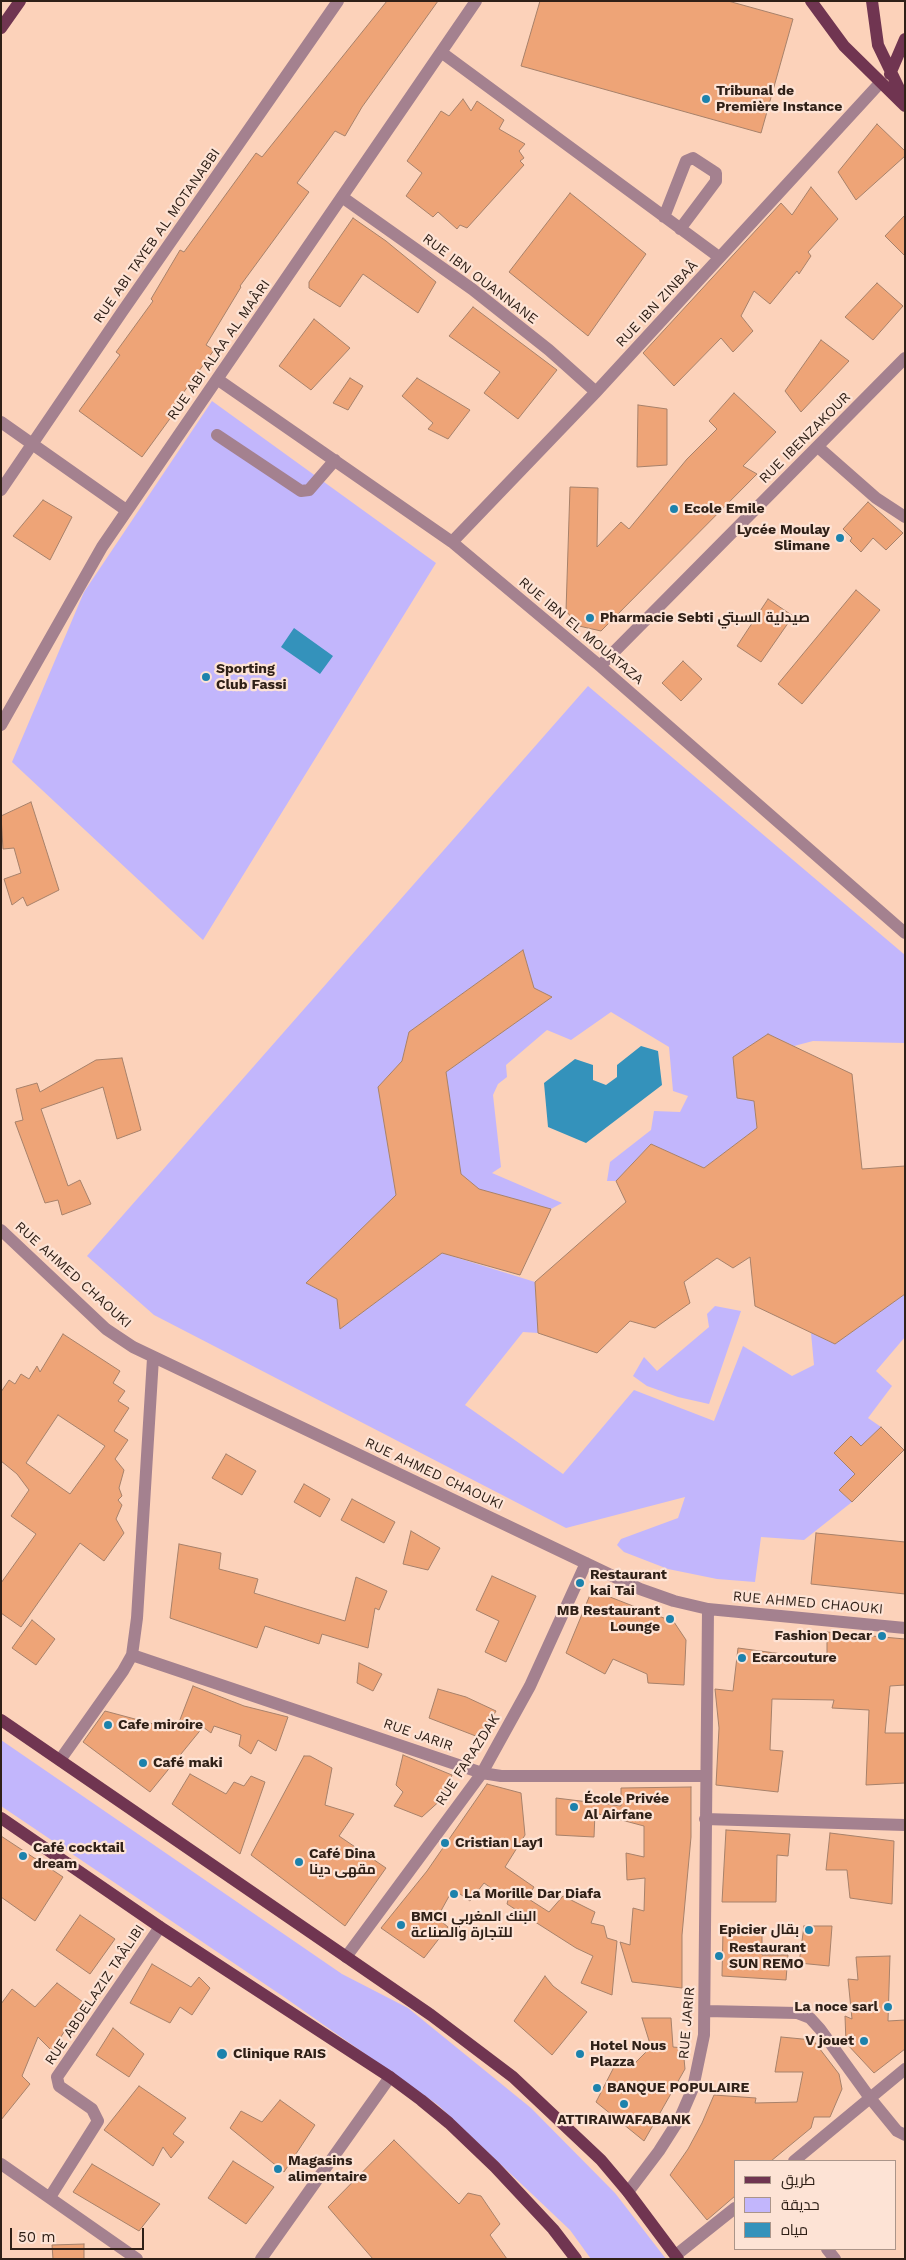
<!DOCTYPE html>
<meta charset="utf-8">
<style>
body{margin:0}
#map{position:relative;width:906px;height:2260px;overflow:hidden;background:#fcd2ba;font-family:"Work Sans",Cairo,sans-serif}
canvas{display:block}
.frame{position:absolute;inset:0;border:2px solid #2f2017;pointer-events:none}
.legend{position:absolute;left:734px;top:2160px;width:162px;height:90px;box-sizing:border-box;background:#fde3d5;border:1px solid #ab9589;margin:0;padding:6px 9px;list-style:none;font-size:15px;color:#2f2017}
.legend li{display:flex;align-items:center;gap:10px;height:25px}
.legend b{width:25px;border:1px solid #ab9589}
.scale{position:absolute;left:10px;top:2228px;width:134px;height:22px;box-sizing:border-box;border:2px solid #2f2017;border-top:0;padding-left:6px;font-size:15px;line-height:18px;white-space:nowrap;color:#2f2017;-webkit-text-stroke:4px #fde3d5;paint-order:stroke}
</style>
<div id="map">
<canvas width="906" height="2260"></canvas>
<div class="frame"></div>
<ul class="legend">
<li><b style="height:6px;background:#703551"></b>طريق</li>
<li><b style="height:14px;background:#c2b6fc"></b>حديقة</li>
<li><b style="height:14px;background:#3492bb"></b>مياه</li>
</ul>
<div class="scale">50 m</div>
</div>
<script>
const ctx = document.querySelector('canvas').getContext('2d');
ctx.lineJoin = 'round';
function fill(path, color) { ctx.fillStyle = color; ctx.fill(path, 'evenodd'); }
const poly = rows => new Path2D(rows.map(r => 'M' + r).join(''));
function trace(path, color, width, dash) { ctx.strokeStyle = color; ctx.lineWidth = width; ctx.lineCap = dash ? 'butt' : 'round'; ctx.setLineDash(dash || []); ctx.stroke(path); }
function drawText(font, color, halo, rows, align = 'center') {
  ctx.font = font + ' "Work Sans",Cairo,sans-serif'; ctx.lineWidth = 4.5; ctx.setLineDash([]); ctx.textBaseline = 'middle'; ctx.strokeStyle = halo; ctx.fillStyle = color; for (const [text, x, y, turn = 0] of rows) {
    ctx.save(); ctx.translate(x, y); ctx.rotate((+turn || 0) * Math.PI / 180); ctx.textAlign = isNaN(turn) ? turn : align; if (halo) ctx.strokeText(text, 0, 0); ctx.fillText(text, 0, 0); ctx.restore();
  }
}
const green = poly([
 [212,401,436,563,203,940,12,762,84,592],
 [588,686,905,955,905,1043,813,1041,794,1046,768,1034,733,1057,737,1098,754,1101,757,1128,704,1168,651,1144,616,1181,607,1181,610,1162,651,1130,654,1111,680,1112,688,1096,673,1091,669,1047,611,1012,571,1040,547,1030,506,1065,507,1077,498,1084,493,1095,501,1167,492,1173,562,1203,551,1209,479,1189,461,1174,446,1072,552,997,534,988,523,950,409,1032,402,1061,378,1087,396,1195,306,1283,337,1299,340,1329,442,1253,535,1282,538,1333,523,1332,465,1405,563,1474,634,1390,714,1421,743,1346,792,1376,814,1365,811,1333,835,1344,905,1294,905,1337,876,1371,892,1386,868,1418,881,1427,861,1446,851,1436,834,1453,855,1474,839,1490,852,1502,804,1540,761,1537,755,1582,717,1579,668,1569,624,1552,617,1545,621,1539,678,1518,685,1497,566,1528,154,1315,87,1256],
 [715,1306,741,1311,709,1404,678,1397,647,1386,633,1376,644,1357,657,1371,709,1327,707,1314],
 [1,1740,342,1974,408,2008,531,2108,615,2193,666,2259,591,2259,570,2230,438,2105,284,1997,1,1806]
]);
const water = poly([
 [294,628,333,656,320,674,281,647],
 [641,1046,658,1051,662,1085,586,1143,548,1127,544,1083,575,1059,593,1065,593,1080,606,1085,617,1077,617,1065]
]);
const building = poly([
 [387,1,438,1,362,107,345,136,335,131,297,183,309,192,240,286,241,287,206,345,214,350,173,407,177,409,142,457,79,411,120,355,116,352,153,301,151,299,180,250,184,252,256,153,262,157,387,1],
 [540,1,728,1,793,19,761,133,521,66,540,1],
 [463,99,471,111,477,101,504,120,499,129,525,144,519,151,524,158,520,161,524,165,467,228,460,225,457,229,438,212,433,217,406,196,422,173,407,161,441,111,449,116,463,99],
 [877,124,905,151,905,156,856,200,838,172,877,124],
 [811,187,838,219,808,252,811,256,799,274,797,271,770,304,754,291,741,316,753,331,733,352,721,338,674,386,643,353,781,203,792,215,811,187],
 [570,193,646,254,588,336,509,272,570,193],
 [905,215,905,256,885,236,905,215],
 [353,218,386,241,436,282,418,313,363,274,340,307,309,288,309,282,353,218],
 [877,283,903,306,873,340,845,317,877,283],
 [473,307,557,370,518,419,484,393,500,372,449,336,473,307],
 [314,319,350,348,311,390,279,366,314,319],
 [821,340,849,361,801,412,785,391,821,340],
 [350,378,363,386,348,410,333,403,350,378],
 [417,378,470,410,448,439,428,429,433,423,402,396,417,378],
 [734,393,776,432,743,466,757,474,601,631,579,626,566,611,570,487,598,488,597,547,621,522,629,529,687,459,717,429,709,421,734,393],
 [638,405,667,409,667,465,637,467,638,405],
 [43,500,72,517,50,560,13,536,43,500],
 [868,502,903,533,886,550,873,538,861,552,850,541,852,538,843,529,868,502],
 [856,590,880,610,802,704,778,684,856,590],
 [768,599,793,616,761,662,737,646,768,599],
 [683,661,702,679,681,701,662,683,683,661],
 [31,802,59,890,27,906,23,897,12,905,4,879,21,873,14,848,3,849,1,816,31,802],
 [523,950,534,988,552,997,446,1072,461,1174,479,1189,551,1209,520,1275,442,1253,340,1329,337,1299,306,1283,396,1195,378,1087,402,1061,409,1032,523,950],
 [768,1034,852,1074,862,1169,905,1166,905,1294,835,1344,755,1306,750,1257,733,1268,717,1258,684,1282,690,1303,655,1328,630,1321,597,1353,538,1333,535,1282,626,1202,616,1181,651,1144,704,1168,757,1128,754,1101,737,1098,733,1057,768,1034],
 [122,1058,141,1130,117,1139,103,1087,41,1109,68,1186,80,1180,91,1204,62,1215,58,1200,45,1203,15,1122,23,1120,16,1089,37,1083,40,1092,96,1060,122,1058],
 [63,1334,120,1371,113,1383,125,1391,118,1401,129,1408,114,1431,128,1440,115,1459,124,1470,119,1488,122,1496,118,1500,122,1505,116,1519,124,1533,104,1561,80,1543,21,1627,1,1613,1,1583,36,1534,11,1516,29,1490,17,1474,1,1461,1,1392,9,1380,15,1384,21,1374,29,1379,37,1366,40,1372,63,1334],
 [58,1415,105,1446,70,1494,26,1463,58,1415],
 [881,1427,904,1450,852,1502,839,1490,855,1474,834,1453,851,1436,861,1446,881,1427],
 [226,1454,256,1471,242,1495,212,1478,226,1454],
 [304,1484,330,1499,320,1517,294,1502,304,1484],
 [352,1499,395,1522,384,1543,341,1520,352,1499],
 [411,1531,440,1548,428,1570,403,1564,411,1531],
 [816,1533,905,1542,905,1594,811,1584,816,1533],
 [179,1544,221,1553,219,1569,258,1579,254,1593,345,1621,356,1577,387,1591,379,1610,375,1608,368,1648,322,1634,319,1644,265,1626,257,1648,170,1618,179,1544],
 [492,1576,536,1596,506,1662,485,1652,499,1621,476,1610,492,1576],
 [592,1590,674,1622,686,1640,684,1685,648,1683,647,1674,613,1659,605,1674,566,1653,592,1590],
 [32,1620,55,1639,36,1665,12,1648,32,1620],
 [827,1632,905,1639,905,1685,890,1686,885,1733,905,1733,905,1783,866,1785,869,1710,832,1708,834,1700,772,1699,770,1750,783,1751,778,1792,716,1785,719,1728,715,1689,733,1691,738,1648,827,1660,827,1632],
 [359,1663,382,1674,373,1691,357,1683,359,1663],
 [193,1686,244,1706,288,1717,276,1751,258,1740,251,1754,239,1746,241,1735,214,1726,211,1733,203,1727,150,1792,83,1742,105,1711,176,1730,193,1686],
 [438,1689,466,1697,496,1711,481,1738,429,1718,438,1689],
 [403,1755,452,1775,444,1797,422,1817,394,1806,403,1792,396,1785,403,1755],
 [304,1756,310,1756,332,1768,325,1805,354,1814,339,1836,386,1868,345,1926,251,1855,304,1756],
 [190,1774,226,1794,234,1782,244,1786,251,1776,265,1782,240,1854,172,1804,190,1774],
 [487,1784,521,1793,525,1835,505,1867,534,1887,527,1898,549,1912,563,1896,595,1912,591,1923,604,1926,607,1938,617,1941,612,1995,581,1983,593,1956,576,1948,507,1904,508,1900,484,1883,470,1901,453,1889,437,1918,448,1927,424,1958,381,1928,427,1871,487,1784],
 [691,1787,691,1837,682,1935,682,1988,632,1982,620,1942,630,1945,633,1908,644,1911,645,1878,627,1880,626,1853,644,1857,644,1826,595,1813,594,1837,556,1835,556,1798,621,1806,621,1788,691,1787],
 [726,1830,790,1834,788,1856,777,1855,776,1902,722,1902,726,1830],
 [830,1833,894,1841,892,1904,850,1898,847,1870,826,1870,830,1833],
 [1,1836,63,1877,35,1921,1,1897,1,1836],
 [80,1915,115,1939,90,1974,56,1950,80,1915],
 [804,1926,832,1926,829,1966,799,1963,804,1926],
 [723,1931,762,1934,762,1955,788,1955,786,1980,722,1976,723,1931],
 [890,1956,888,2021,905,2020,905,2049,874,2073,846,2043,845,2016,852,2019,848,1979,858,1980,856,1957,890,1956],
 [152,1964,191,1987,199,1977,210,1988,192,2015,180,2007,170,2023,130,2003,152,1964],
 [545,1976,553,1986,587,2012,552,2055,514,2021,545,1976],
 [57,1983,83,2002,52,2051,38,2037,22,2076,30,2084,1,2120,1,2004,12,1989,35,2007,57,1983],
 [642,2018,671,2018,673,2047,683,2048,685,2069,644,2141,596,2102,615,2065,632,2066,651,2047,642,2018],
 [113,2028,144,2054,129,2077,96,2055,113,2028],
 [781,2037,813,2040,839,2074,842,2089,830,2117,814,2117,811,2128,771,2161,735,2161,735,2196,707,2220,670,2175,688,2149,702,2123,714,2095,756,2098,755,2103,797,2102,803,2072,775,2072,781,2037],
 [139,2086,186,2118,173,2134,184,2142,171,2158,163,2147,153,2166,104,2130,139,2086],
 [280,2100,315,2125,284,2172,230,2128,241,2111,262,2122,280,2100],
 [394,2140,459,2204,468,2193,481,2196,500,2224,490,2235,507,2259,373,2259,328,2207,394,2140],
 [233,2161,274,2187,246,2224,208,2198,233,2161],
 [92,2164,160,2204,139,2231,73,2192,92,2164],
 [84,2244,84,2259,53,2259,52,2245,84,2244]
]);
const minor = poly([
 [441,52,719,257],
 [342,197,472,289,549,350,596,392],
 [664,217,686,161,693,158,716,173,716,181,680,229],
 [217,379,452,542,600,666,905,933],
 [1,422,126,510],
 [217,435,301,491,309,490,335,460],
 [818,447,876,498,905,517],
 [1,490,122,312,338,1],
 [452,542,596,392,880,83],
 [600,666,905,358],
 [1,725,102,547,476,1],
 [1,1230,106,1329,133,1347,640,1589,674,1601,708,1609,905,1628],
 [132,1655,482,1773,501,1776,705,1776],
 [60,1760,123,1671,132,1655,137,1618,153,1358],
 [705,1819,905,1825],
 [346,1957,482,1773,530,1686,586,1563],
 [706,2011,797,2013,810,2018,820,2029,870,2098,897,2131,905,2135],
 [794,2161,905,2069],
 [1,2164,137,2259],
 [628,2192,659,2151,680,2118,693,2088,704,2035,708,1609],
 [50,2197,98,2121,92,2109,59,2086,57,2077,160,1927],
 [827,2249,835,2259],
 [676,2255,735,2208],
 [261,2259,390,2077]
]);
const major = poly([
 [811,1,844,46,905,106],
 [872,1,878,45,905,101],
 [1,28,20,1],
 [890,74,905,39],
 [1,1720,431,2015,513,2077,601,2160,628,2192,678,2259],
 [1,1818,160,1927,390,2077,421,2100,449,2123,495,2167,553,2229,576,2259]
]);
const markers = [
 [706,99,5,"#1c82ac"],
 [674,509,5,"#1c82ac"],
 [840,538,5,"#1c82ac"],
 [590,618,5,"#1c82ac"],
 [206,677,5,"#1c82ac"],
 [580,1583,5,"#1c82ac"],
 [670,1619,5,"#1c82ac"],
 [882,1636,5,"#1c82ac"],
 [742,1658,5,"#1c82ac"],
 [108,1725,5,"#1c82ac"],
 [143,1763,5,"#1c82ac"],
 [574,1807,5,"#1c82ac"],
 [445,1843,5,"#1c82ac"],
 [23,1856,5,"#1c82ac"],
 [299,1862,5,"#1c82ac"],
 [454,1894,5,"#1c82ac"],
 [401,1925,5,"#1c82ac"],
 [809,1930,5,"#1c82ac"],
 [719,1956,5,"#1c82ac"],
 [888,2007,5,"#1c82ac"],
 [864,2041,5,"#1c82ac"],
 [222,2054,6,"#1c82ac"],
 [580,2054,5,"#1c82ac"],
 [597,2088,5,"#1c82ac"],
 [624,2104,5,"#1c82ac"],
 [278,2169,5,"#1c82ac"]
];
const poiNames = [
 ["Tribunal de",716,91],
 ["Première Instance",716,107],
 ["Ecole Emile",684,509],
 ["Lycée Moulay",830,530,"right"],
 ["Slimane",830,546,"right"],
 ["Pharmacie Sebti صيدلية السبتي",600,618],
 ["Sporting",216,669],
 ["Club Fassi",216,685],
 ["Restaurant",590,1575],
 ["kai Tai",590,1591],
 ["MB Restaurant",660,1611,"right"],
 ["Lounge",660,1627,"right"],
 ["Fashion Decar",872,1636,"right"],
 ["Ecarcouture",752,1658],
 ["Cafe miroire",118,1725],
 ["Café maki",153,1763],
 ["École Privée",584,1799],
 ["Al Airfane",584,1815],
 ["Cristian Lay1",455,1843],
 ["Café cocktail",33,1848],
 ["dream",33,1864],
 ["Café Dina",309,1854],
 ["مقهى دينا",309,1870],
 ["La Morille Dar Diafa",464,1894],
 ["BMCI البنك المغربي",411,1917],
 ["للتجارة والصناعة",411,1933],
 ["Epicier بقال",799,1930,"right"],
 ["Restaurant",729,1948],
 ["SUN REMO",729,1964],
 ["La noce sarl",878,2007,"right"],
 ["V jouet",854,2041,"right"],
 ["Hotel Nous",590,2046],
 ["Plazza",590,2062],
 ["Clinique RAIS",233,2054],
 ["BANQUE POPULAIRE",607,2088],
 ["ATTIRAIWAFABANK",624,2120,"center"],
 ["Magasins",288,2161],
 ["alimentaire",288,2177]
];
const streetNames = [
 ["RUE ABI TAYEB AL MOTANABBI",157,236,-55],
 ["RUE IBN OUANNANE",480,279,37],
 ["RUE IBN ZINBAÂ",657,304,-47],
 ["RUE ABI ALAA AL MAÂRI",219,350,-55],
 ["RUE IBENZAKOUR",805,438,-45],
 ["RUE IBN EL MOUATAZA",581,631,40],
 ["RUE AHMED CHAOUKI",73,1275,42],
 ["RUE AHMED CHAOUKI",434,1474,25],
 ["RUE AHMED CHAOUKI",808,1603,5],
 ["RUE JARIR",418,1735,19],
 ["RUE FARAZDAK",468,1760,-57],
 ["RUE ABDELAZIZ TAÂLIBI",95,1995,-56],
 ["RUE JARIR",687,2023,-85]
];
fill(green, '#c2b6fc');
fill(water, '#3492bb');
fill(building, '#eea477');
trace(building, '#a7816a', 1);
trace(minor, '#a4818f', 12);
trace(major, '#703551', 12);
for (const [x, y, r, color] of markers) { const dot = new Path2D(); dot.arc(x, y, r, 0, 2 * Math.PI); ctx.fillStyle = color; ctx.fill(dot); trace(dot, '#fde3d5', 2); }
drawText('bold 14px', '#2f2017', '#fde3d5', poiNames, 'left');
drawText('14px', '#2f2017', '#fde3d5', streetNames);
</script>
